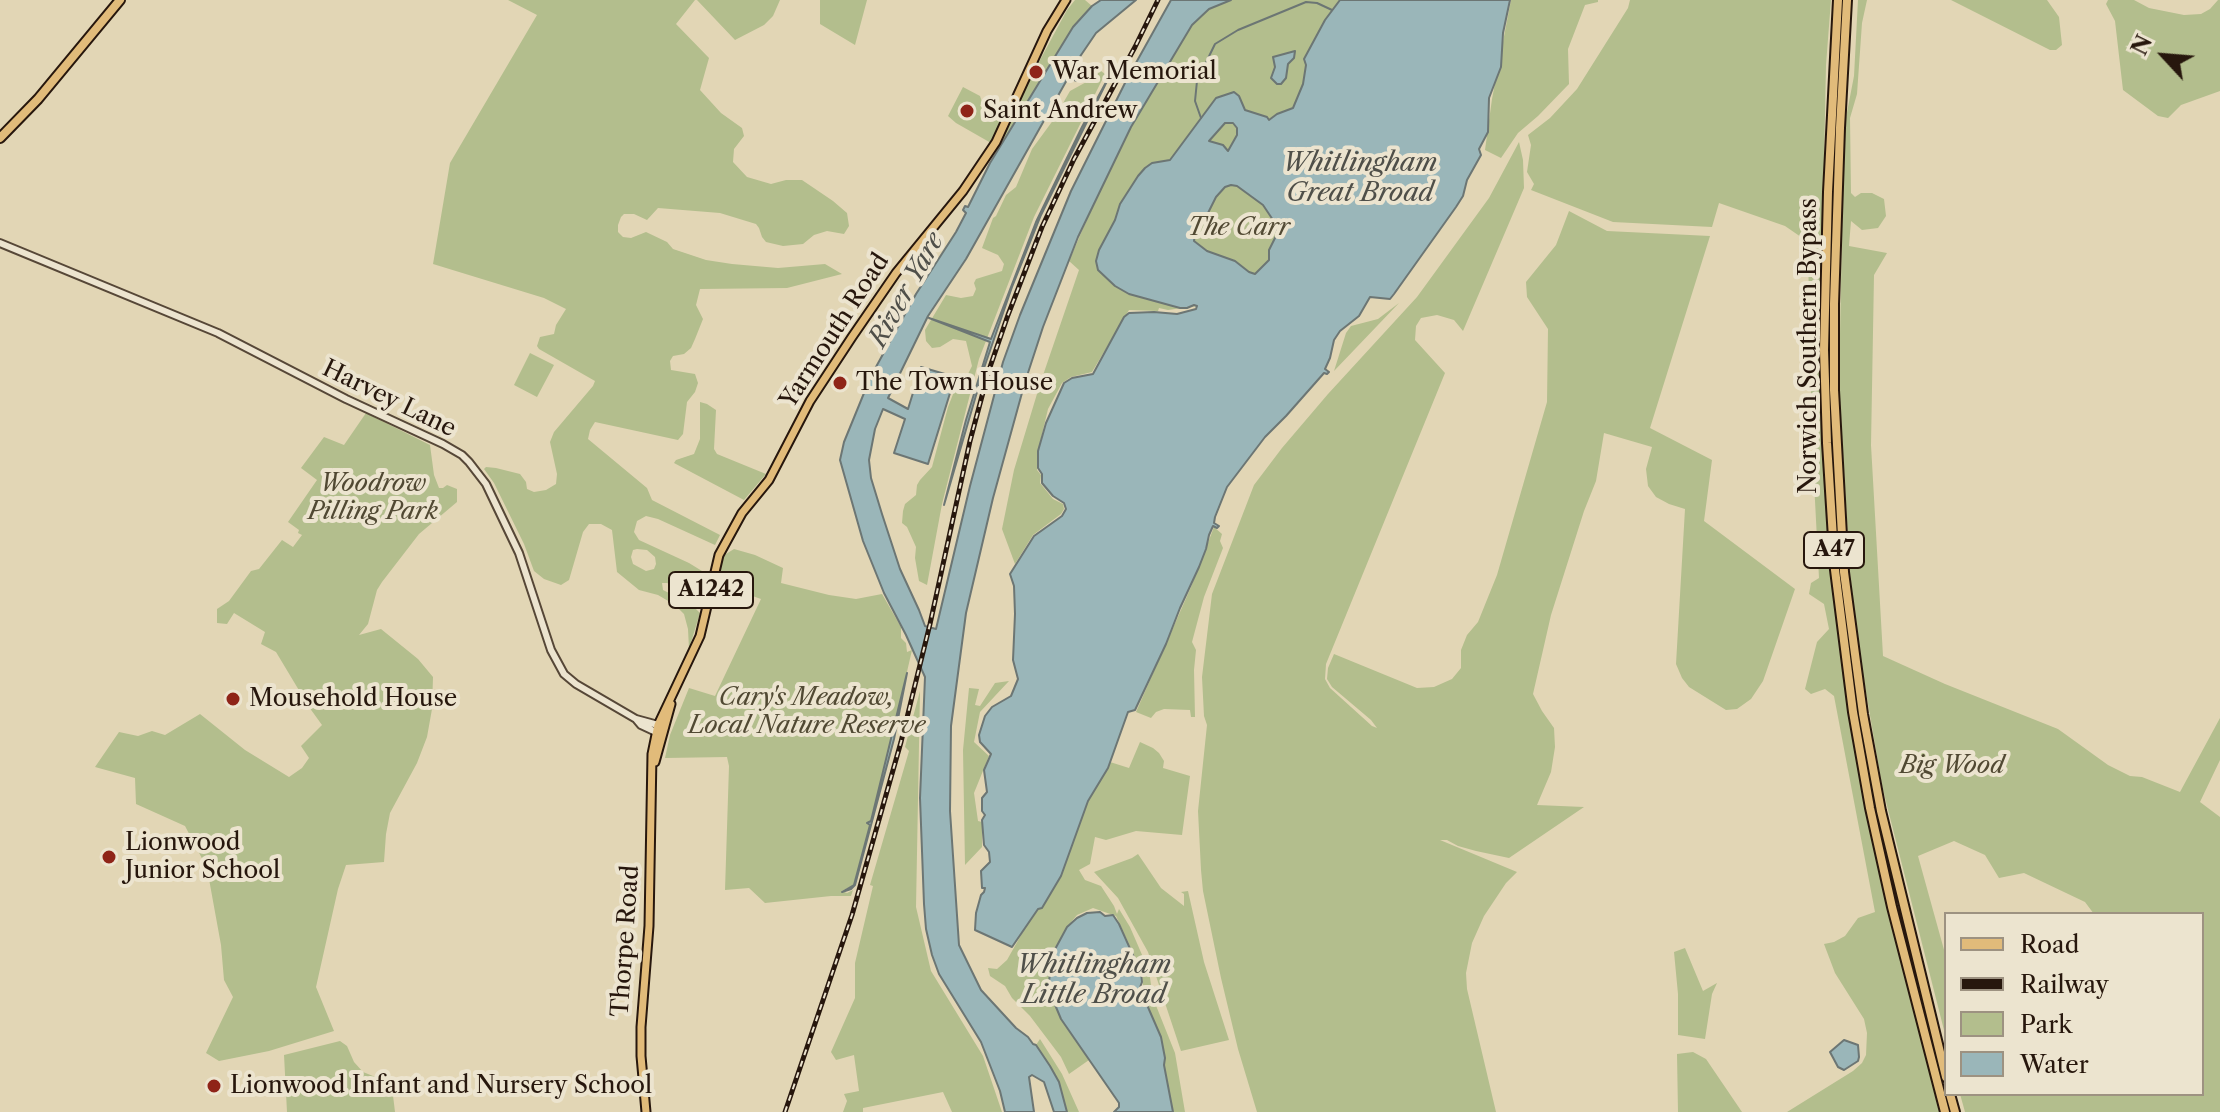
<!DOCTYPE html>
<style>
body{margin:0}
#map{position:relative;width:2220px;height:1112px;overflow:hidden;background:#e2d6b5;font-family:"Libre Caslon Text",serif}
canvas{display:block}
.legend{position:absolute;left:1944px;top:912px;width:260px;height:184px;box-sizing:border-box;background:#ece4cf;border:2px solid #9d9281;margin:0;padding:10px 14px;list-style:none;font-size:24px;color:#27170d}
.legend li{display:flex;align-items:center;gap:16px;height:40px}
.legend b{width:40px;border:2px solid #9d9281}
.north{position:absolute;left:2124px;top:16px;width:80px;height:80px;-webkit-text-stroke:6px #ece4cf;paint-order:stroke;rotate:296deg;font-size:22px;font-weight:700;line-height:32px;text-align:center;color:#27170d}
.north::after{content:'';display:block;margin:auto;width:28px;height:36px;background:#27170d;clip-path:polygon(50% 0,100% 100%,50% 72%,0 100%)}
</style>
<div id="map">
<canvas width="2220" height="1112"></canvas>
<ul class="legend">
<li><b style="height:10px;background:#e1bb7a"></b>Road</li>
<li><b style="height:10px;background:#27170d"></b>Railway</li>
<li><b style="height:22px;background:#b3be8d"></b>Park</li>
<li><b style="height:22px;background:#9ab6b9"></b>Water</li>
</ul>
<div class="north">N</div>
</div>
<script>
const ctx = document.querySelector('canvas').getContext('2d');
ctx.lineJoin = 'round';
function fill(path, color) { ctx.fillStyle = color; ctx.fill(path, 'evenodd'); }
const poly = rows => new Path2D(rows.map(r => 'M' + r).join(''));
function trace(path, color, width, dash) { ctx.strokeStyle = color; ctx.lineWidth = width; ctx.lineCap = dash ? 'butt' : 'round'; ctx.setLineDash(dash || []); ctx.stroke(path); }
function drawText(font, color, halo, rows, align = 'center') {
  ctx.font = font + ' "Libre Caslon Text",serif'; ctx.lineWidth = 8; ctx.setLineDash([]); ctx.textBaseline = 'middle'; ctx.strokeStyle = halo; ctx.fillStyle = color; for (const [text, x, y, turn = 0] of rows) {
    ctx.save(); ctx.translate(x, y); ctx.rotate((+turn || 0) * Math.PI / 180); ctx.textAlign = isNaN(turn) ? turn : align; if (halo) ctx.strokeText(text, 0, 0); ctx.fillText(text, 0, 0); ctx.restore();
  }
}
const green = poly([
 [508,0,695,0,676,24,709,58,700,90,721,113,742,128,744,136,734,149,733,162,747,177,771,184,786,180,802,180,833,201,847,213,849,226,844,234,827,231,814,235,803,244,783,246,766,242,762,237,759,228,756,224,720,213,658,208,647,220,634,214,624,214,621,217,618,225,618,232,623,237,631,238,646,232,667,242,673,249,706,260,732,264,778,268,825,264,842,274,787,288,700,289,696,305,703,319,695,339,691,348,684,354,673,356,670,361,671,370,695,374,698,383,695,392,687,402,683,434,678,440,595,422,590,430,588,439,647,488,652,500,720,535,715,545,658,519,646,516,637,521,634,532,639,540,689,563,702,571,706,579,700,595,693,595,667,583,662,583,663,590,691,604,700,613,689,649,688,629,684,614,675,605,658,595,639,590,617,572,612,530,601,524,589,524,583,532,569,580,561,585,544,579,534,571,524,544,494,483,484,469,486,467,496,468,520,474,526,482,527,489,534,492,546,490,556,484,557,474,550,442,554,432,593,386,595,381,539,349,537,346,540,337,554,334,556,325,566,309,544,298,433,264,450,163,537,15],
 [637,549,647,550,655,557,656,564,654,569,646,571,633,564,631,557,633,550],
 [697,0,780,0,773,16,764,25,735,40],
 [820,0,867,0,855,45,820,24],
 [1075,0,1085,0,1092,6,1073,27,1003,142,1001,141,1033,73,1067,10],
 [1231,0,1341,0,1331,12,1294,108,1277,234,1269,260,1255,274,1197,306,1168,310,1159,308,1158,311,1129,310,1092,372,1071,377,1062,383,1048,409,1038,451,1037,470,1041,475,1040,483,1053,499,1063,504,1064,509,1061,514,1033,535,1015,564,1002,529,1014,470,1040,384,1079,270,1069,261,1095,201,1131,127,1172,55,1192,25,1209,8],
 [1511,0,1598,0,1598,2,1585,5,1568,49,1569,84,1538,116,1518,133,1501,158,1485,150,1492,99],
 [1630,0,1831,0,1826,65,1820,359,1820,412,1836,602,1848,707,1896,935,1939,1112,1787,1112,1853,1071,1862,1063,1866,1055,1867,1033,1864,1019,1835,973,1824,944,1834,942,1845,936,1858,918,1875,912,1834,696,1825,689,1811,694,1805,689,1817,642,1829,629,1824,604,1809,594,1811,583,1819,578,1812,443,1808,252,1815,249,1814,245,1808,246,1801,237,1785,226,1719,203,1712,227,1613,222,1531,190,1534,184,1527,172,1531,145,1528,135,1550,118,1577,89,1628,8],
 [1858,0,1867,0,1862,23,1857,94,1850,118,1851,193,1855,197,1861,193,1872,193,1884,199,1886,216,1878,228,1862,230,1851,221,1849,246,1887,253,1874,275,1871,445,1883,656,1945,684,2058,729,2108,765,2130,776,2142,777,2180,792,2220,718,2220,760,2200,802,2220,817,2220,1112,1965,1112,1960,1094,2202,1094,2202,914,2094,914,2085,902,2024,873,1999,878,1985,855,1954,841,1918,856,1946,957,1946,1038,1882,786,1858,645,1850,573,1839,385,1844,128,1854,76],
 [1951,0,2047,0,2059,17,2062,45,2056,50,2050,50],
 [2108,0,2134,0,2149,8,2184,15,2201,14,2210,9,2218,0,2220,0,2220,91,2181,105,2168,118,2158,116,2123,90,2115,21,2106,4],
 [1101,71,1105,74,1034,217,979,359,942,504,927,585,919,581,915,558,916,547,907,527,902,523,903,511,905,504,916,495,917,485,920,480,932,467,948,407,959,379,968,374,972,366,966,341,953,339,940,347,932,348,926,341,925,330,946,295,961,298,973,296,976,289,974,283,976,279,1002,271,1004,264,998,255,982,248,993,218,996,216,1006,195,1016,187,1032,149,1054,119,1070,91,1090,80,1096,72],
 [963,87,980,96,982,102,980,106,1006,115,991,143,956,123,948,116],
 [1519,142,1523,160,1524,188,1463,331,1454,320,1437,315,1421,318,1416,326,1415,340,1445,373,1326,664,1325,679,1330,688,1372,726,1377,728,1371,720,1332,687,1327,679,1328,668,1334,654,1417,688,1434,687,1452,679,1461,668,1461,650,1467,635,1478,622,1497,575,1547,402,1548,329,1527,297,1526,282,1556,245,1569,211,1607,231,1710,236,1650,428,1712,460,1704,521,1795,589,1763,681,1751,699,1737,709,1726,710,1689,687,1682,678,1676,664,1685,509,1669,504,1656,497,1648,486,1646,469,1652,447,1604,433,1596,481,1584,511,1551,615,1533,694,1542,711,1554,728,1555,747,1551,772,1537,805,1584,807,1509,858,1476,851,1458,846,1447,840,1440,840,1517,872,1506,883,1484,916,1472,943,1466,973,1467,989,1496,1112,1257,1112,1238,1049,1221,978,1203,891,1201,870,1198,811,1207,725,1204,716,1202,677,1212,594,1254,485,1282,448,1328,394,1417,297,1489,198],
 [1399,303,1334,371,1346,333,1351,326,1378,319],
 [530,353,554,365,537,397,514,385],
 [700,402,707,404,716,410,714,449,717,454,766,474,744,500,674,463,676,460,694,454,700,439],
 [366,413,430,445,434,475,439,488,443,488,447,485,457,489,457,502,419,534,382,582,377,590,368,624,359,635,381,629,418,659,433,677,432,709,427,737,417,763,390,813,386,834,384,862,346,865,338,889,316,987,334,1031,269,1051,219,1061,206,1053,233,997,224,980,221,945,207,868,185,826,136,804,135,778,95,767,119,732,138,736,152,731,165,735,200,714,245,750,289,777,302,768,309,758,301,746,322,725,309,707,276,652,261,644,265,632,234,613,227,624,217,623,217,609,229,601,251,571,259,569,282,540,293,547,302,535,298,533,299,530,288,522,317,480,301,468,324,437,344,445],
 [1214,527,1222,534,1220,541,1223,548,1204,597,1192,642,1196,650,1194,670,1195,717,1191,717,1190,710,1164,709,1156,712,1151,718,1136,712,1191,587],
 [734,549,755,555,783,568,781,583,829,595,856,599,882,594,901,627,901,638,906,643,907,652,912,650,872,824,870,825,854,885,842,891,847,893,853,890,851,896,831,896,765,903,749,888,725,890,729,766,727,757,665,758,670,735,689,688,715,696,761,599,716,583,721,560,726,554],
 [1009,681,980,712,974,742,989,756,974,793,978,821,982,822,982,847,965,865,963,750,969,688,979,689,975,705,980,706,995,683],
 [920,691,916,907,931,971,983,1056,1002,1112,952,1112,943,1092,863,1108,863,1112,843,1112,847,1101,844,1094,859,1091,854,1055,836,1060,831,1052,855,998,855,963,873,886,870,885,909,751,905,747],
 [1140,742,1153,748,1159,753,1164,761,1163,768,1190,776,1182,835,1136,831,1106,840,1095,837,1090,864,1079,870,1085,880,1101,886,1114,906,1117,914,1119,909,1130,927,1149,971,1153,998,1175,1053,1185,1112,1173,1112,1164,1065,1165,1057,1161,1037,1144,998,1142,972,1116,916,1093,908,1077,915,1067,927,1053,953,1061,1019,1089,1060,1069,1074,1061,1057,1030,1016,1012,998,1005,986,990,976,988,968,997,969,1007,960,1029,921,1060,878,1088,801,1110,762,1129,768],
 [1138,854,1161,888,1184,906,1184,894,1181,892,1188,891,1204,962,1229,1040,1181,1051,1148,952,1118,898,1094,872,1132,858],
 [1685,948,1703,991,1717,983,1712,994,1705,1039,1678,1035,1678,994,1674,952],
 [1040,1039,1062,1074,1079,1112,1067,1112,1059,1082,1036,1045],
 [340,1041,347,1046,354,1062,363,1072,383,1080,391,1079,395,1112,287,1112,284,1055],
 [1693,1052,1706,1059,1742,1112,1678,1112,1677,1054]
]);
const water = poly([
 [1101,0,1136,0,1096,33,1077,61,1083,68,1077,81,1068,78,966,259,928,316,888,398,908,409,921,367,955,377,928,464,894,453,905,419,883,409,875,429,869,460,871,478,882,514,900,569,919,610,925,626,936,629,970,486,1003,362,1020,315,1071,191,1127,79,1171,0,1231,0,1209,9,1192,25,1131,127,1078,237,1043,327,1025,382,993,498,966,613,951,726,950,811,959,945,981,990,1016,1028,1028,1037,1033,1044,1036,1045,1050,1066,1059,1082,1067,1112,1054,1112,1044,1082,1032,1075,1029,1077,1034,1112,1005,1112,1000,1091,981,1042,939,974,932,955,926,929,924,904,920,798,925,677,906,635,884,593,863,541,840,460,844,442,871,376,916,294,956,232,966,213,963,210,965,206,968,207,990,163,1073,27,1092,6,1101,0],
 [1340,0,1510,0,1503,33,1501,67,1489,98,1488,132,1479,149,1481,155,1467,180,1463,196,1456,207,1394,294,1390,299,1370,297,1359,316,1340,331,1334,340,1330,358,1325,369,1329,372,1327,374,1324,373,1286,416,1265,437,1227,487,1215,517,1214,523,1219,526,1217,528,1213,526,1209,535,1206,549,1199,567,1180,608,1166,644,1135,710,1128,712,1108,768,1088,801,1061,876,1042,908,1038,909,1012,947,975,930,976,913,981,895,984,892,985,888,982,888,981,871,990,862,989,852,984,845,982,820,985,815,982,811,982,798,987,792,984,770,991,754,980,742,979,735,985,716,992,707,1011,696,1018,679,1013,660,1015,614,1014,586,1010,574,1034,536,1062,516,1066,509,1064,503,1053,496,1042,483,1042,474,1038,468,1038,451,1046,423,1064,383,1072,378,1093,374,1124,317,1129,313,1154,312,1177,314,1196,309,1197,306,1194,305,1187,308,1180,308,1129,294,1115,286,1098,270,1096,261,1099,250,1115,220,1120,204,1138,176,1145,168,1152,163,1170,160,1216,98,1234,92,1239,96,1245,110,1267,117,1269,120,1277,114,1293,108,1303,84,1306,65,1304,59,1325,20,1340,0],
 [1225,123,1233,123,1237,128,1237,135,1228,151,1223,145,1209,141,1225,123],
 [1231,185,1237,186,1263,205,1275,223,1277,234,1269,250,1269,260,1255,274,1249,272,1235,261,1207,251,1194,241,1195,234,1203,223,1216,197,1225,187,1231,185],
 [1295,51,1294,58,1288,64,1286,78,1281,84,1277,84,1271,78,1275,67,1273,57,1295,51],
 [1112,71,1041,215,1012,287,984,368,944,505,966,420,990,342,929,318,991,339,1036,222,1082,127,1112,71],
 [907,673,894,739,855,885,851,889,842,892,854,885,870,825,867,823,871,821,907,673],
 [1100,912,1105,916,1113,915,1119,924,1141,973,1142,982,1138,993,1144,998,1161,1037,1165,1058,1164,1065,1173,1112,1114,1112,1119,1107,1119,1103,1061,1019,1048,988,1053,953,1067,927,1077,918,1087,913,1100,912],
 [1844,1040,1858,1045,1859,1057,1858,1061,1844,1070,1838,1067,1830,1052,1844,1040]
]);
const stream = poly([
 [1201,118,1195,101,1197,81,1215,44,1238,30,1306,2,1317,3,1332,10]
]);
const minor = poly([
 [0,243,218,333,346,399,443,444,462,455,469,462,486,484,519,553,551,650,564,674,576,684,636,719,641,725,656,732],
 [636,719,658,725]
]);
const major = poly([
 [655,762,671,704],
 [646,1112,641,1056,641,1027,649,926,652,754,658,725,700,636,719,555,742,513,769,480,810,401,852,337,896,273,963,191,996,142,1047,31,1066,0]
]);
const highway = poly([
 [1838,0,1828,192,1824,350,1827,443,1835,570,1853,712,1870,808,1892,907,1945,1112],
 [1847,0,1840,128,1834,304,1834,390,1844,572,1863,714,1881,811,1946,1077],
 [0,138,38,99,120,0],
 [1950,1094,1955,1112]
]);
const rail = poly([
 [785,1112,852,915,901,742,930,624,970,441,989,370,1008,315,1042,227,1074,159,1135,47,1158,0]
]);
const markers = [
 [1036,72,8,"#8f2418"],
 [967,111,8,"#8f2418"],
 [840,383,8,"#8f2418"],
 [233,699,8,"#8f2418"],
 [109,857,8,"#8f2418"],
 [214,1086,8,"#8f2418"]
];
const shields = [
 [1834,550,60],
 [711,590,84]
];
const shieldNames = [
 ["A47",1834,550],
 ["A1242",711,590]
];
const poiNames = [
 ["War Memorial",1052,72],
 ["Saint Andrew",983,111],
 ["The Town House",856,383],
 ["Mousehold House",249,699],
 ["Lionwood",125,843],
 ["Junior School",125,871],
 ["Lionwood Infant and Nursery School",230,1086]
];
const parkNames = [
 ["The Carr",1239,228],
 ["Woodrow",373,484],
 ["Pilling Park",373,512],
 ["Cary's Meadow,",807,698],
 ["Local Nature Reserve",807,726],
 ["Big Wood",1952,766]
];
const streetNames = [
 ["Yarmouth Road",835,331,-57],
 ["Norwich Southern Bypass",1809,346,-90],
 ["Harvey Lane",389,399,26],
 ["Thorpe Road",626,941,-86]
];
const waterNames = [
 ["Whitlingham",1360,163],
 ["Great Broad",1360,193],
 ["River Yare",907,290,-61],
 ["Whitlingham",1094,965],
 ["Little Broad",1094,995]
];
fill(green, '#b3be8d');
fill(water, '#9ab6b9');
trace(water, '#6c7674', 2);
trace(stream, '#6c7674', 2);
trace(minor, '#564737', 10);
trace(major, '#27170d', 11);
trace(highway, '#27170d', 12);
trace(minor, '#ece4cf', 6);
trace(major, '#e1bb7a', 7);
trace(highway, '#e1bb7a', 8);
trace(rail, '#27170d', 5);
trace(rail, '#ece4cf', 2, [6]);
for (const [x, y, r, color] of markers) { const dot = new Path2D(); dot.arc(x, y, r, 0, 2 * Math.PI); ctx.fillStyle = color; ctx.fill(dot); trace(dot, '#ece4cf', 3); }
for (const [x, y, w] of shields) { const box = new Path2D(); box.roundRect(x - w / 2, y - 18, w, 36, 6); ctx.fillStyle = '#ece4cf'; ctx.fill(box); trace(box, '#27170d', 2); }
drawText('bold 22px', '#27170d', null, shieldNames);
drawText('24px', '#27170d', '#ece4cf', poiNames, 'left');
drawText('italic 24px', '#514933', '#ece4cf', parkNames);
drawText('24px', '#27170d', '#ece4cf', streetNames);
drawText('italic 26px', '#4f4f49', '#ece4cf', waterNames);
</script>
